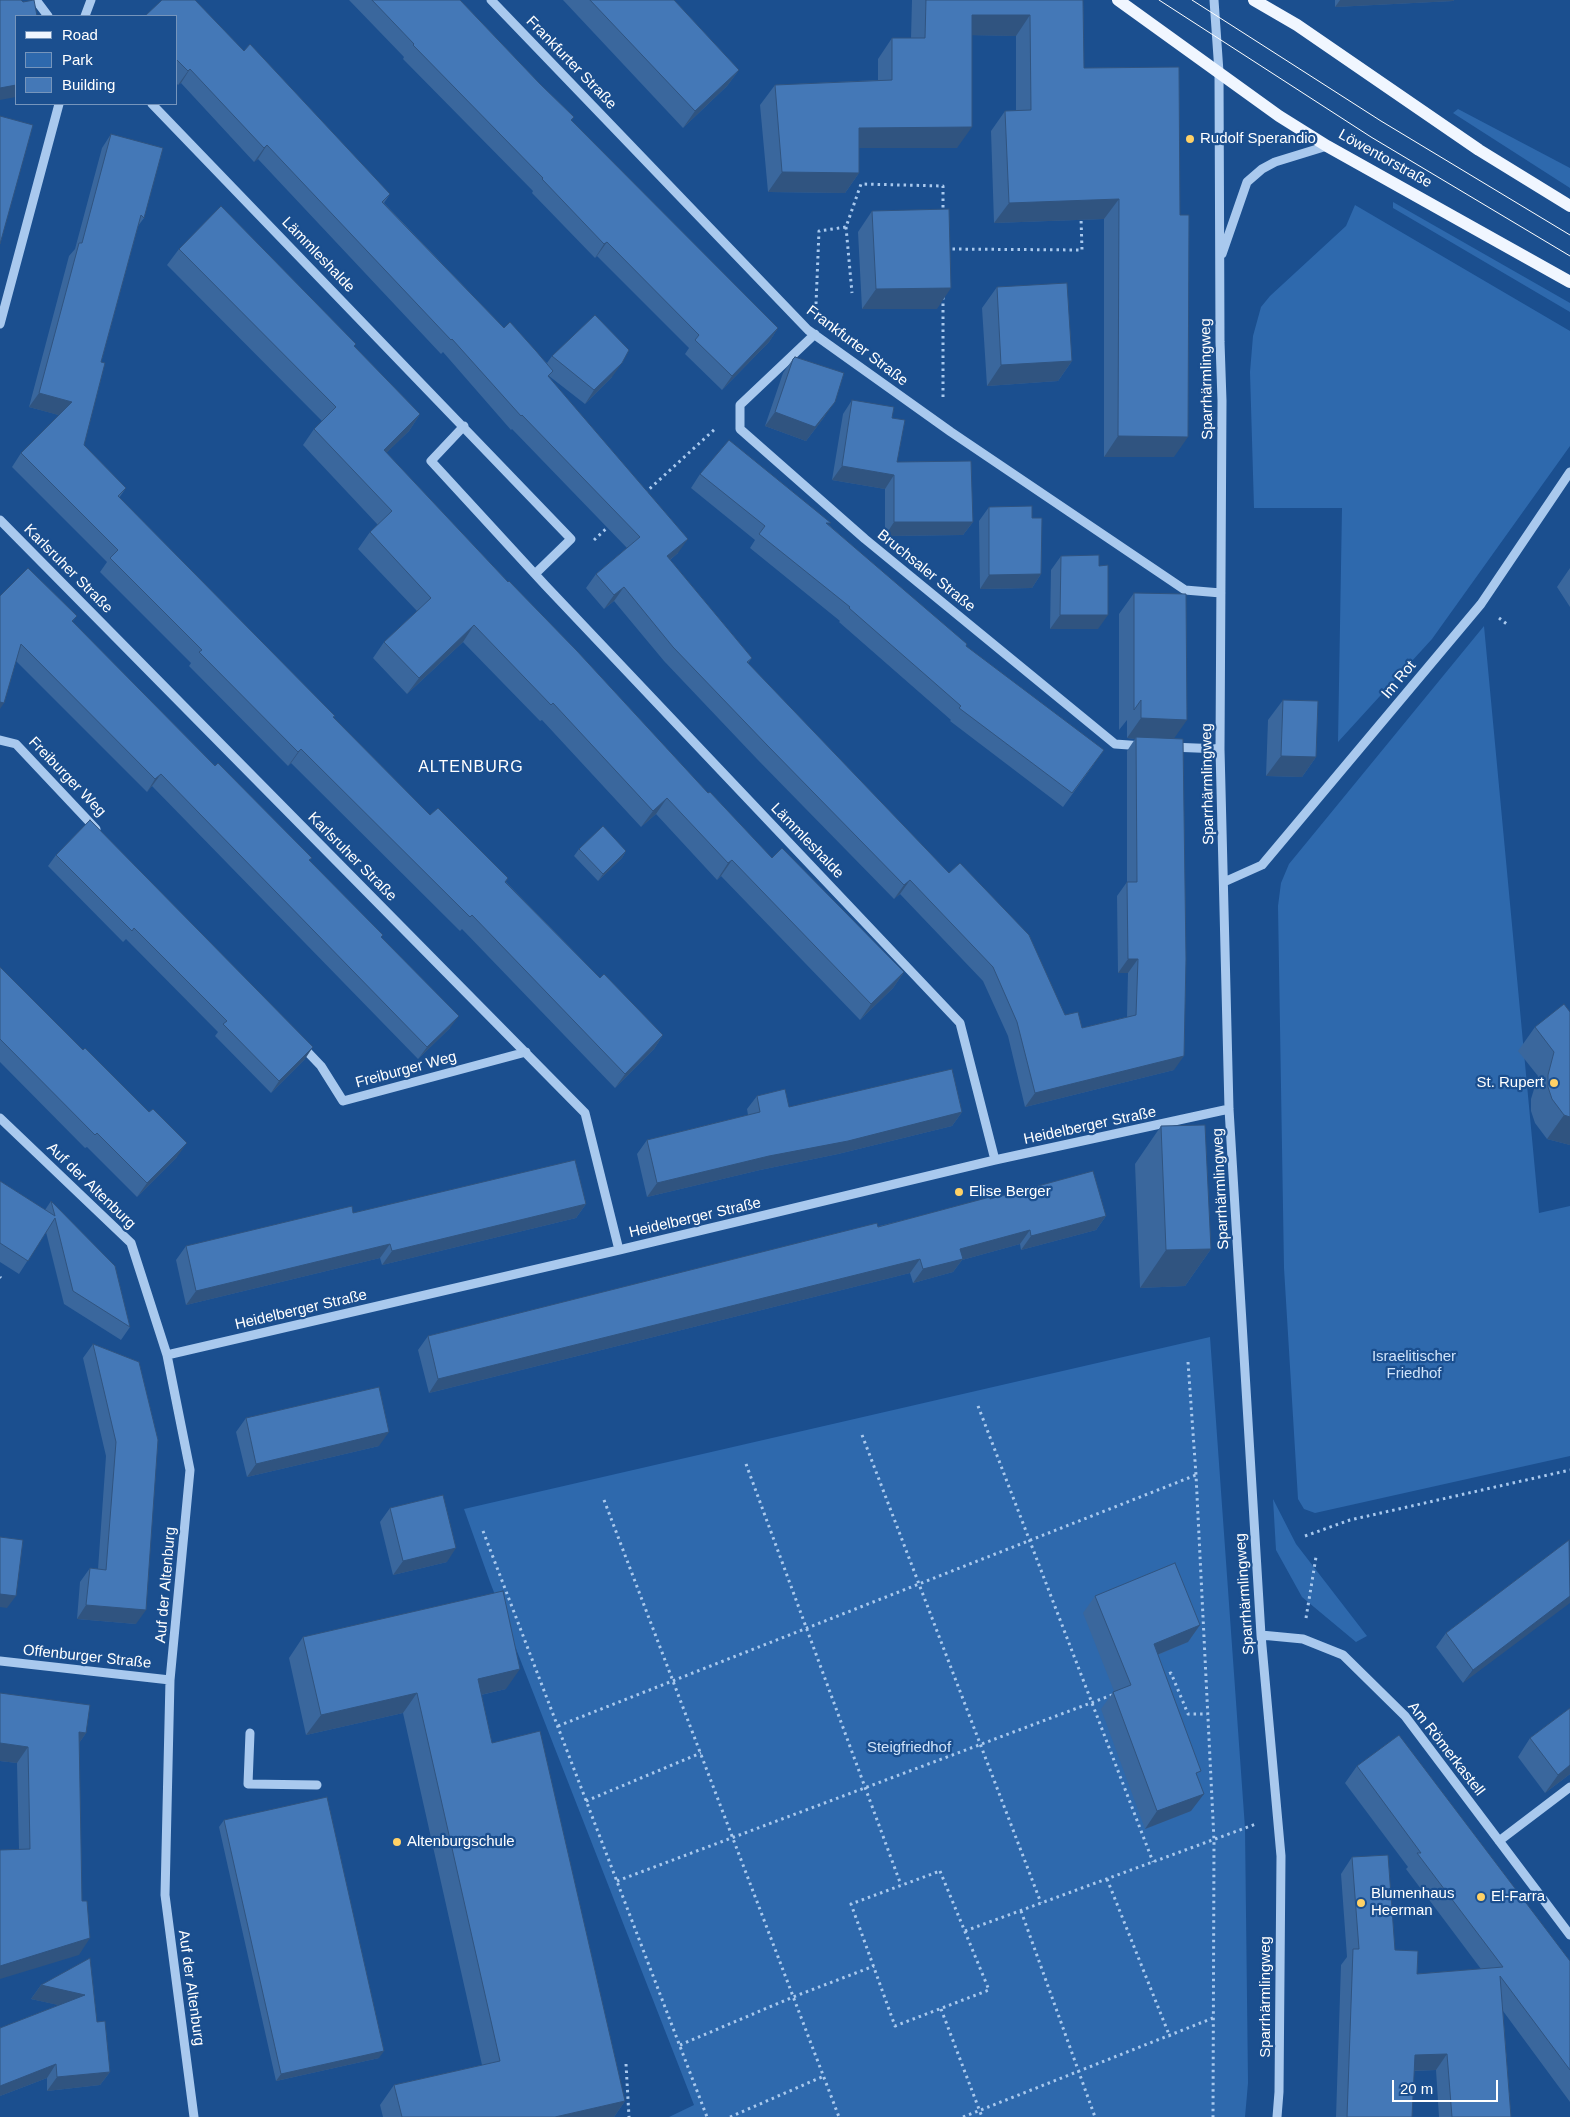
<!DOCTYPE html>
<meta charset="utf-8">
<style>
body{margin:0}
#map{position:relative;width:1570px;height:2117px;overflow:hidden;background:#1b4f8f;font-family:Helvetica,sans-serif}
canvas{display:block}
.legend{position:absolute;left:15px;top:15px;width:162px;height:90px;box-sizing:border-box;background:#1b4f8f;border:1px solid #7695bc;margin:0;padding:6px 9px;list-style:none;font-size:15px;color:#fff}
.legend li{display:flex;align-items:center;gap:10px;height:25px}
.legend b{width:25px;border:1px solid #7695bc}
.scale{position:absolute;left:1392px;top:2080px;width:106px;height:22px;box-sizing:border-box;border:2px solid #fff;border-top:0;padding-left:6px;font-size:15px;line-height:18px;white-space:nowrap;color:#fff;-webkit-text-stroke:4px #1b4f8f;paint-order:stroke}
</style>
<div id="map">
<canvas width="1570" height="2117"></canvas>
<ul class="legend">
<li><b style="height:6px;background:#f0f6ff"></b>Road</li>
<li><b style="height:14px;background:#2e69ad"></b>Park</li>
<li><b style="height:14px;background:#4478b7"></b>Building</li>
</ul>
<div class="scale">20 m</div>
</div>
<script>
const ctx = document.querySelector('canvas').getContext('2d');
ctx.lineJoin = 'round';
function fill(path, color) { ctx.fillStyle = color; ctx.fill(path, 'evenodd'); }
const poly = rows => new Path2D(rows.map(r => 'M' + r).join(''));
function trace(path, color, width, dash) { ctx.strokeStyle = color; ctx.lineWidth = width; ctx.lineCap = dash ? 'butt' : 'round'; ctx.setLineDash(dash || []); ctx.stroke(path); }
function drawText(font, color, halo, rows, align = 'center') {
  ctx.font = font + ' Helvetica,sans-serif'; ctx.lineWidth = 4.5; ctx.setLineDash([]); ctx.textBaseline = 'middle'; ctx.strokeStyle = halo; ctx.fillStyle = color; for (const [text, x, y, turn = 0] of rows) {
    ctx.save(); ctx.translate(x, y); ctx.rotate((+turn || 0) * Math.PI / 180); ctx.textAlign = isNaN(turn) ? turn : align; if (halo) ctx.strokeText(text, 0, 0); ctx.fillText(text, 0, 0); ctx.restore();
  }
}
const green = poly([
 [1458,109,1570,168,1570,188,1453,113],
 [1393,202,1570,303,1570,312,1393,208],
 [1355,205,1570,331,1570,446,1432,639,1338,742,1342,508,1254,508,1250,372,1253,336,1261,307,1270,296,1346,226],
 [1484,626,1539,1213,1570,1206,1570,1456,1315,1513,1304,1509,1298,1499,1284,1268,1278,906,1281,883,1289,864],
 [1210,1337,1245,1828,1248,2083,1245,2117,669,2117,694,2105,490,1582,464,1509],
 [1273,1499,1296,1544,1367,1636,1356,1642,1302,1597,1276,1550]
]);
const path = poly([
 [846,227,852,293],
 [946,249,1082,250,1081,218],
 [943,297,943,398],
 [816,304,819,231,846,227,861,184,943,186,943,213],
 [645,493,716,428],
 [594,540,609,526],
 [1499,618,1508,625],
 [0,1277,1,1278],
 [1188,1362,1196,1475,1214,1840,1213,2117],
 [978,1406,1153,1862],
 [862,1435,1041,1903],
 [746,1464,901,1885],
 [604,1500,839,2117],
 [483,1531,707,2117],
 [1305,1536,1350,1520,1570,1470],
 [1306,1618,1316,1557],
 [1163,1676,1171,1673,1188,1714,1207,1714],
 [558,1726,1196,1475],
 [586,1801,701,1753],
 [940,1871,989,1990,895,2026,851,1904,940,1871],
 [1107,1879,1170,2037],
 [617,1881,1112,1695],
 [1021,1911,1095,2117],
 [965,1931,1256,1824],
 [941,2009,982,2117],
 [680,2045,793,1997,874,1966],
 [626,2064,629,2117],
 [730,2117,824,2076],
 [963,2117,1213,2018]
]);
const minor = poly([
 [36,0,48,16],
 [491,0,808,330,951,432,1185,590,1221,593],
 [1214,0,1219,72,1220,342,1222,401,1220,749,1229,1109,1261,1635,1281,1856,1279,2092,1277,2117],
 [85,16,91,0],
 [152,104,571,539,535,574],
 [1222,254,1247,182,1262,169,1275,162,1327,146],
 [0,324,59,104],
 [815,334,740,405,740,429,865,539,1115,744,1143,746],
 [464,426,431,461,545,585,960,1023,995,1160],
 [0,520,585,1113,619,1250],
 [0,740,16,744,96,829],
 [1171,747,1220,749],
 [1224,882,1262,865,1481,604,1570,472],
 [301,1045,321,1066,343,1101,526,1052],
 [0,1118,131,1243,167,1355,190,1470,170,1680,165,1895,194,2117],
 [167,1355,619,1250,995,1160,1229,1109],
 [1261,1635,1303,1639,1343,1655,1405,1716,1570,1935],
 [0,1661,170,1680],
 [250,1733,248,1784,317,1785],
 [1499,1841,1570,1787]
]);
const major = poly([
 [1118,0,1279,116,1327,146,1570,282],
 [1254,0,1297,25,1479,150,1570,206]
]);
const tram = poly([
 [1159,0,1371,137,1570,256],
 [1192,0,1381,121,1570,235]
]);
const wall = poly([
 [349,0,460,0,540,84,574,117,571,121,778,328,769,342,722,390,685,354,689,348,597,256,595,258,532,193,533,191,403,59,404,57],
 [563,0,674,0,739,70,727,86,683,128],
 [912,0,1083,0,1084,68,1179,67,1174,457,1104,457,1104,219,994,223,991,131,1005,111,1016,111,1016,36,972,35,957,148,859,148,859,173,845,193,768,192,760,105,775,85,878,80,878,59,892,38,911,38],
 [1335,0,1454,0,1453,1,1335,7],
 [176,16,244,51,390,194,384,203,504,328,547,363,552,356,612,377,585,404,549,376,549,377,678,553,670,560,752,658,748,663,1065,1015,1082,1028,1127,1017,1128,973,1118,973,1117,896,1127,882,1127,751,1135,739,1127,738,1127,720,1119,730,1119,614,1134,593,1174,739,1174,1070,1025,1107,1008,1036,983,981,900,894,894,899,757,759,664,661,614,601,604,609,586,588,596,574,627,548,512,429,511,430,443,352,441,354,258,159,254,162,181,83,178,85,176,83],
 [111,134,144,218,138,226,101,362,84,445,126,488,119,498,334,718,430,815,506,882,600,978,663,1035,654,1049,615,1088,462,929,460,931,291,763,288,766,189,666,191,663,100,572,107,562,12,467,21,453,59,415,29,407,69,256,75,249,102,148],
 [872,211,937,309,862,309,858,232],
 [179,249,354,346,420,414,409,431,386,453,708,793,772,858,904,972,893,988,860,1020,721,876,717,880,656,814,641,827,542,720,540,721,463,642,407,694,373,658,384,642,417,611,358,549,370,532,378,525,303,445,314,429,322,421,167,265],
 [997,287,1072,361,1058,381,987,386,982,308],
 [793,359,825,416,806,441,765,426,783,373],
 [852,400,892,418,897,462,973,522,963,535,885,536,885,489,832,480,843,414],
 [700,474,829,525,966,647,1094,764,1063,807,950,721,951,720,839,622,840,621,750,548,755,540,691,488],
 [989,507,1032,518,1041,574,1032,588,980,589,979,521],
 [1061,556,1098,629,1050,629,1051,570],
 [28,568,77,616,72,622,310,861,381,937,450,1028,418,1059,152,786,147,792,16,661],
 [1570,568,1570,607,1557,587],
 [1283,700,1316,757,1302,777,1266,776,1268,720],
 [579,849,626,851,622,858,598,881,574,856],
 [56,855,305,1059,271,1093,215,1036,218,1032,126,939,123,942,48,866],
 [0,967,177,1157,137,1197,87,1147,85,1148,0,1062],
 [1570,1012,1570,1145,1547,1139,1535,1123,1531,1111,1531,1099,1538,1076,1518,1051,1535,1027],
 [757,1096,789,1107,962,1112,952,1126,838,1154,760,1170,647,1197,637,1154,647,1140,748,1115,747,1109],
 [1161,1126,1211,1249,1185,1286,1140,1288,1135,1164],
 [0,1181,45,1210,51,1201,130,1327,121,1340,64,1304,46,1232,19,1274,0,1262],
 [990,1199,1106,1216,1096,1230,1021,1250,1020,1244,962,1260,953,1272,913,1283,910,1273,429,1393,418,1350,428,1336],
 [586,1204,576,1218,382,1265,380,1258,186,1305,176,1260,186,1246,353,1213],
 [93,1344,139,1362,136,1624,77,1619,80,1582,90,1568,98,1569,106,1456,83,1358],
 [246,1418,379,1446,247,1477,236,1432],
 [390,1508,447,1562,393,1575,380,1522],
 [1570,1540,1463,1683,1436,1647,1446,1633],
 [1095,1596,1200,1625,1188,1642,1158,1655,1197,1776,1191,1811,1145,1829,1101,1709,1114,1691,1083,1613],
 [303,1637,506,1689,481,1695,492,1743,625,2101,614,2117,383,2117,380,2105,394,2085,482,2065,403,1713,306,1735,289,1658],
 [0,1693,86,1733,79,1743,79,1955,19,1850,17,1763,0,1761],
 [1570,1708,1570,1774,1545,1793,1518,1757,1530,1738],
 [1357,1766,1570,1961,1570,2102,1503,2011,1511,2117,1439,2117,1436,2070,1414,2071,1412,2117,1336,2117,1341,1965,1347,1957,1341,1874,1352,1857,1395,1950,1417,1974,1481,1969,1406,1869,1408,1867,1345,1783],
 [224,1820,379,2058,276,2081,219,1827],
 [41,1985,97,2022,110,2072,100,2085,47,2091,47,2078,0,2096,0,2028,59,2005,31,1999]
]);
const shadedWall = poly([
 [1340,0,1454,0,1453,1,1335,7],
 [972,15,1030,15,1016,36,958,35],
 [190,69,181,83,178,85,188,71],
 [739,70,727,86,683,128,695,111],
 [16,85,16,97,0,100,0,88],
 [972,127,957,148,844,148,859,128],
 [267,145,258,159,254,162,264,148],
 [782,172,859,173,845,193,768,192],
 [1119,199,1104,219,994,223,1009,203],
 [607,242,597,256,595,258,604,244],
 [951,288,937,309,862,309,876,289],
 [778,328,769,342,722,390,732,376],
 [1072,361,1058,381,987,386,1001,365],
 [622,363,612,377,585,404,594,390],
 [39,393,72,402,62,416,29,407],
 [835,402,825,416,806,441,765,426,775,412],
 [420,414,409,431,372,467,384,450],
 [1118,436,1188,437,1174,457,1104,457],
 [842,466,894,475,885,489,832,480],
 [894,522,973,522,963,535,885,536],
 [688,539,678,553,658,570,667,556],
 [1041,574,1032,588,980,589,989,575],
 [624,587,614,601,604,609,614,595],
 [1060,615,1108,615,1098,629,1050,629],
 [474,625,463,642,407,694,419,678],
 [0,702,4,703,0,709],
 [1141,718,1187,720,1173,740,1136,737,1135,739,1127,738],
 [301,749,291,763,288,766,298,752],
 [1281,756,1316,757,1302,777,1266,776],
 [161,774,152,786,147,792,155,779],
 [667,798,656,814,641,827,653,811],
 [626,851,622,858,598,881,603,874],
 [732,860,721,876,717,880,728,863],
 [910,880,900,894,894,899,904,885],
 [1128,959,1138,959,1128,973,1118,973],
 [904,972,893,988,860,1020,871,1004],
 [459,1016,450,1028,418,1059,427,1047],
 [663,1035,654,1049,615,1088,625,1074],
 [313,1047,305,1059,271,1093,279,1081],
 [1184,1056,1174,1070,1025,1107,1035,1093],
 [962,1112,952,1126,838,1154,760,1170,647,1197,657,1183,769,1156],
 [1564,1115,1570,1117,1570,1145,1547,1139],
 [187,1143,177,1157,137,1197,147,1183],
 [586,1204,576,1218,382,1265,392,1251],
 [1106,1216,1096,1230,1021,1250,1031,1236],
 [1030,1230,1020,1244,962,1260,953,1272,913,1283,923,1269,960,1249],
 [390,1244,380,1258,186,1305,196,1291],
 [1211,1249,1185,1286,1140,1288,1166,1250],
 [920,1259,910,1273,429,1393,438,1379],
 [389,1432,379,1446,247,1477,256,1464],
 [456,1548,447,1562,393,1575,403,1561],
 [0,1594,16,1596,7,1608,0,1607],
 [1570,1596,1570,1603,1463,1683,1473,1670],
 [86,1605,146,1610,136,1624,77,1619],
 [1200,1625,1188,1642,1142,1661,1154,1644],
 [520,1669,506,1689,463,1699,478,1679],
 [417,1693,403,1713,306,1735,321,1715],
 [79,1732,86,1733,75,1749],
 [0,1743,28,1747,17,1763,0,1761],
 [1570,1765,1570,1774,1545,1793,1558,1775],
 [1204,1794,1191,1811,1145,1829,1157,1811],
 [90,1938,79,1955,0,1979,0,1966],
 [41,1985,85,1995,76,2009,31,1999],
 [384,2051,379,2058,276,2081,281,2074],
 [1447,2054,1436,2070,1403,2071,1415,2055],
 [56,2064,47,2078,0,2096,0,2086],
 [110,2072,100,2085,47,2091,57,2077],
 [625,2101,614,2117,555,2117]
]);
const building = poly([
 [0,0,21,0,23,2,34,0,37,16,16,16,16,85,0,88,0,0],
 [162,0,195,0,244,51,250,44,390,194,382,202,504,328,510,322,536,351,553,371,548,376,688,539,667,556,752,658,747,662,949,873,960,863,1029,935,1065,1015,1078,1012,1082,1028,1136,1015,1138,959,1128,959,1127,882,1137,882,1136,737,1183,739,1186,959,1184,1056,1035,1093,1017,1022,993,967,910,880,904,885,767,745,673,647,624,587,614,595,596,574,640,537,522,415,521,416,452,339,451,340,267,145,264,148,190,69,188,71,176,59,176,16,145,16,162,0],
 [372,0,460,0,540,84,574,117,571,120,778,328,732,376,695,340,699,335,607,242,604,244,542,179,543,178,413,45,414,44,372,0],
 [590,0,674,0,739,70,695,111,590,0],
 [926,0,1083,0,1084,68,1179,67,1180,215,1189,215,1188,437,1118,436,1119,199,1009,203,1005,111,1031,110,1030,15,972,15,972,127,859,128,859,173,782,172,775,85,892,80,892,38,925,38,926,0],
 [0,116,33,125,0,244,0,116],
 [111,134,163,148,144,218,141,215,101,362,105,363,84,445,126,488,118,496,335,716,333,717,430,815,438,808,508,878,505,882,600,978,604,974,663,1035,625,1074,472,915,470,917,301,749,298,752,199,652,202,650,110,558,118,550,21,453,72,402,39,393,79,243,82,243,111,134],
 [221,206,356,344,354,346,420,414,384,450,508,582,509,581,577,651,708,793,710,792,772,858,782,848,904,972,871,1004,732,860,728,863,667,798,653,811,553,703,551,705,474,625,419,678,384,642,431,598,370,532,392,511,314,429,336,407,179,249,221,206],
 [949,209,951,288,876,289,872,211,949,209],
 [1067,283,1072,361,1001,365,997,287,1067,283],
 [595,315,629,350,622,363,594,390,552,356,595,315],
 [795,357,844,373,835,402,815,427,775,412,793,359,795,357],
 [852,400,894,407,892,418,905,420,897,462,971,461,973,522,894,522,894,475,842,466,852,400],
 [729,440,831,523,826,523,967,644,966,646,1104,750,1072,793,959,708,961,706,849,608,850,607,759,534,765,526,700,474,729,440],
 [1032,506,1032,518,1042,518,1041,574,989,575,989,507,1032,506],
 [1099,555,1099,566,1108,565,1108,615,1060,615,1061,556,1099,555],
 [28,568,77,616,72,621,215,766,218,763,312,858,309,860,383,935,381,937,459,1016,427,1047,161,774,155,779,21,644,4,703,0,702,0,596,28,568],
 [1134,593,1186,594,1187,720,1141,718,1141,700,1134,710,1134,593],
 [1283,700,1318,701,1316,757,1281,756,1283,700],
 [90,820,313,1047,279,1081,223,1024,227,1021,134,928,132,931,56,855,90,820],
 [603,826,626,851,603,874,579,849,603,826],
 [0,967,83,1050,85,1048,149,1112,153,1109,187,1143,147,1183,97,1133,95,1135,0,1039,0,967],
 [1564,1004,1570,1012,1570,1117,1564,1115,1552,1099,1548,1087,1548,1075,1554,1052,1535,1027,1564,1004],
 [952,1069,962,1112,848,1141,769,1156,657,1183,647,1140,760,1112,757,1096,785,1089,789,1107,952,1069],
 [1205,1125,1211,1249,1166,1250,1161,1126,1205,1125],
 [575,1160,586,1204,392,1251,390,1244,196,1291,186,1246,352,1206,353,1213,575,1160],
 [1093,1171,1106,1216,1031,1236,1030,1230,960,1249,963,1259,923,1269,920,1259,438,1379,428,1336,877,1223,878,1227,990,1197,990,1199,1093,1171],
 [0,1181,55,1216,51,1201,115,1266,130,1327,73,1291,55,1218,28,1261,0,1243,0,1181],
 [93,1344,139,1362,158,1440,146,1610,86,1605,90,1568,106,1570,116,1442,93,1344],
 [379,1387,389,1432,256,1464,246,1418,379,1387],
 [443,1495,456,1548,403,1561,390,1508,443,1495],
 [0,1537,23,1540,16,1596,0,1594,0,1537],
 [1569,1540,1570,1596,1473,1670,1446,1633,1569,1540],
 [1175,1563,1200,1625,1154,1644,1201,1771,1196,1773,1204,1794,1157,1811,1113,1692,1131,1685,1095,1596,1175,1563],
 [503,1591,520,1669,478,1679,492,1743,540,1731,625,2101,555,2117,402,2117,394,2085,500,2061,417,1693,321,1715,303,1637,503,1591],
 [0,1693,90,1705,86,1733,79,1732,82,1901,87,1901,90,1938,0,1966,0,1850,30,1849,28,1747,0,1743,0,1693],
 [1570,1708,1570,1765,1558,1775,1530,1738,1570,1708],
 [1399,1735,1570,1961,1570,2070,1500,1976,1511,2117,1452,2117,1447,2054,1415,2055,1412,2117,1347,2117,1353,1949,1359,1949,1352,1857,1388,1855,1395,1950,1418,1951,1417,1974,1503,1967,1417,1853,1421,1853,1357,1766,1399,1735],
 [327,1797,384,2051,281,2074,224,1820,327,1797],
 [90,1958,97,2022,105,2021,110,2072,57,2077,56,2064,0,2086,0,2028,85,1995,41,1985,90,1958]
]);
const markers = [
 [1190,139,5,"#ffd166"],
 [1554,1083,5,"#ffd166"],
 [959,1192,5,"#ffd166"],
 [397,1842,5,"#ffd166"],
 [1481,1897,5,"#ffd166"],
 [1361,1903,5,"#ffd166"]
];
const streetNames = [
 ["Frankfurter Straße",571,63,46],
 ["Löwentorstraße",1385,159,29],
 ["Lämmleshalde",318,255,46],
 ["Frankfurter Straße",857,346,37],
 ["Sparrhärmlingweg",1207,379,-91],
 ["Karlsruher Straße",68,569,45],
 ["Bruchsaler Straße",926,571,39],
 ["Im Rot",1399,680,-50],
 ["Freiburger Weg",67,777,46],
 ["Sparrhärmlingweg",1208,784,-91],
 ["Lämmleshalde",807,841,46],
 ["Karlsruher Straße",352,857,45],
 ["Freiburger Weg",406,1070,-15],
 ["Heidelberger Straße",1090,1126,-12],
 ["Auf der Altenburg",91,1186,44],
 ["Sparrhärmlingweg",1221,1189,-93],
 ["Heidelberger Straße",695,1218,-13],
 ["Heidelberger Straße",301,1310,-13],
 ["Auf der Altenburg",166,1585,-85],
 ["Sparrhärmlingweg",1245,1594,-94],
 ["Offenburger Straße",87,1657,6],
 ["Am Römerkastell",1446,1749,52],
 ["Auf der Altenburg",191,1988,82],
 ["Sparrhärmlingweg",1266,1997,-90]
];
const poiNames = [
 ["Rudolf Sperandio",1200,139],
 ["St. Rupert",1544,1083,"right"],
 ["Elise Berger",969,1192],
 ["Altenburgschule",407,1842],
 ["Blumenhaus",1371,1894],
 ["Heerman",1371,1911],
 ["El-Farra",1491,1897]
];
const parkNames = [
 ["Israelitischer",1414,1357],
 ["Friedhof",1414,1374],
 ["Steigfriedhof",909,1748]
];
const neighbourhoodNames = [
 ["ALTENBURG",471,768]
];
fill(green, '#2e69ad');
trace(path, '#a9c9ee', 3, [2.5, 4]);
trace(minor, '#a9c9ee', 9);
trace(major, '#f0f6ff', 12);
trace(tram, '#fff', 1);
fill(wall, '#3a679d');
fill(shadedWall, '#305480');
fill(building, '#4478b7');
trace(building, '#305480', 1);
for (const [x, y, r, color] of markers) { const dot = new Path2D(); dot.arc(x, y, r, 0, 2 * Math.PI); ctx.fillStyle = color; ctx.fill(dot); trace(dot, '#1b4f8f', 2); }
drawText('15px', '#fff', '#1b4f8f', streetNames);
drawText('15px', '#fff', '#1b4f8f', poiNames, 'left');
drawText('15px', '#cfe3fa', '#1b4f8f', parkNames);
ctx.letterSpacing = '1px';
drawText('16px', '#fff', '#1b4f8f', neighbourhoodNames);
ctx.letterSpacing = '0px';
</script>
